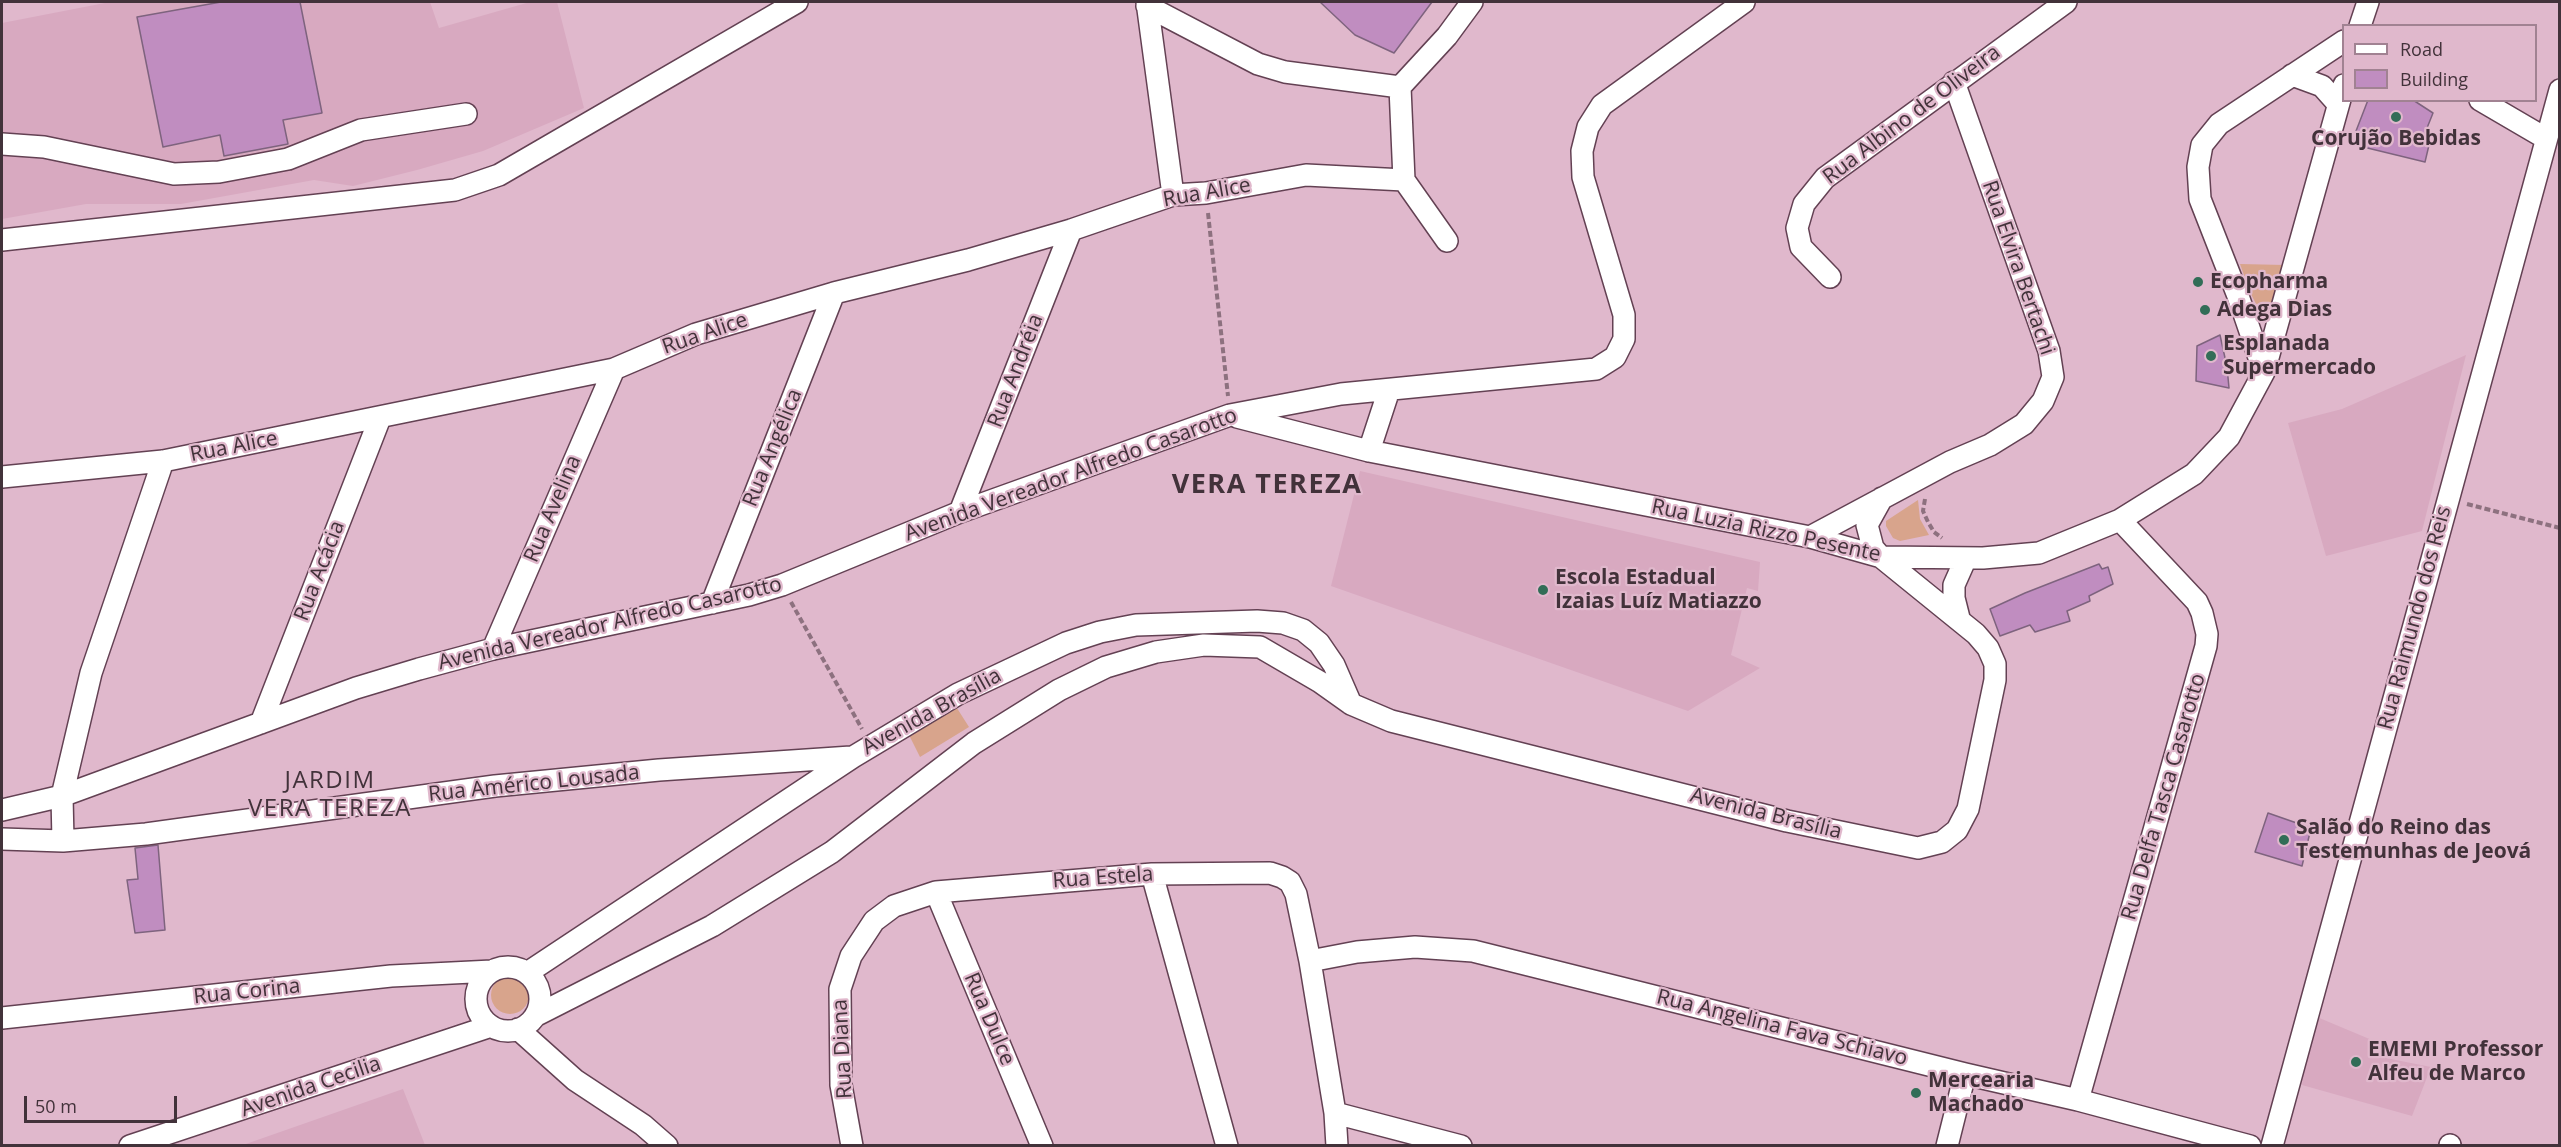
<!DOCTYPE html>
<meta charset="utf-8">
<style>
body{margin:0}
#map{position:relative;width:2561px;height:1147px;overflow:hidden;background:#e0b8cc;font-family:"Open Sans",sans-serif}
canvas{display:block}
.frame{position:absolute;inset:0;border:3px solid #42323a;pointer-events:none}
.legend{position:absolute;left:2342px;top:24px;width:195px;height:78px;box-sizing:border-box;background:#e0b8cc;border:2px solid #a18292;margin:0;padding:8px 10px;list-style:none;font-size:18px;color:#42323a}
.legend li{display:flex;align-items:center;gap:12px;height:30px}
.legend b{width:30px;border:2px solid #a18292}
.scale{position:absolute;left:24px;top:1096px;width:153px;height:27px;box-sizing:border-box;border:3px solid #42323a;border-top:0;padding-left:8px;font-size:18px;line-height:21px;white-space:nowrap;color:#42323a;-webkit-text-stroke:4px #e0b8cc;paint-order:stroke}
</style>
<div id="map">
<canvas width="2561" height="1147"></canvas>
<div class="frame"></div>
<ul class="legend">
<li><b style="height:8px;background:#fff"></b>Road</li>
<li><b style="height:16px;background:#c08dc0"></b>Building</li>
</ul>
<div class="scale">50 m</div>
</div>
<script>
const ctx = document.querySelector('canvas').getContext('2d');
ctx.lineJoin = 'round';
function fill(path, color) { ctx.fillStyle = color; ctx.fill(path, 'evenodd'); }
const poly = rows => new Path2D(rows.map(r => 'M' + r).join(''));
function trace(path, color, width, dash) { ctx.strokeStyle = color; ctx.lineWidth = width; ctx.lineCap = dash ? 'butt' : 'round'; ctx.setLineDash(dash || []); ctx.stroke(path); }
function drawText(font, color, halo, rows, align = 'center') {
  ctx.font = font + ' "Open Sans",sans-serif'; ctx.lineWidth = 4.5; ctx.setLineDash([]); ctx.textBaseline = 'middle'; ctx.strokeStyle = halo; ctx.fillStyle = color; for (const [text, x, y, turn = 0] of rows) {
    ctx.save(); ctx.translate(x, y); ctx.rotate((+turn || 0) * Math.PI / 180); ctx.textAlign = isNaN(turn) ? turn : align; if (halo) ctx.strokeText(text, 0, 0); ctx.fillText(text, 0, 0); ctx.restore();
  }
}
const built = poly([
 [110,2,430,2,439,28,530,2,557,2,584,108,483,151,417,170,353,186,314,180,181,204,86,204,2,219,2,23],
 [2466,355,2422,531,2326,556,2288,423,2342,409],
 [1360,471,1760,562,1758,591,1747,588,1731,655,1760,668,1688,711,1331,586],
 [2317,1017,2379,1043,2376,1056,2431,1067,2412,1116,2302,1085,2305,1057],
 [403,1089,425,1145,243,1145]
]);
const green = poly([
 [2240,264,2285,265,2274,304,2259,310,2250,292],
 [1918,500,1920,519,1929,535,1900,541,1893,538,1886,526,1886,521],
 [955,705,969,727,920,757,908,733],
 '491 995a19 19 0 1 1 38 0a19 19 0 1 1-38 0Z'
]);
const building = poly([
 [221,2,300,2,322,113,283,120,288,144,224,156,220,135,163,147,137,17,221,2],
 [1320,2,1432,2,1394,53,1355,35,1320,2],
 [2368,100,2413,100,2433,113,2421,143,2429,145,2425,162,2351,144,2368,100],
 [2220,335,2227,367,2229,388,2196,381,2197,346,2220,335],
 [2099,564,2102,569,2108,567,2113,584,2089,596,2090,601,2067,611,2070,621,2035,632,2030,625,2000,636,1990,609,2025,593,2099,564],
 [2268,813,2311,828,2302,866,2255,852,2268,813],
 [158,845,165,930,135,933,127,880,138,879,135,848,158,845]
]);
const path = poly([
 [1208,213,1228,396],
 [1925,499,1923,511,1928,522,1934,532,1942,538],
 [2467,504,2560,528],
 [791,602,862,729]
]);
const minor = poly([
 [1147,2,1173,195],
 [1147,6,1258,64,1285,72,1400,87,1447,36,1472,2],
 [2360,26,2368,2],
 [2292,75,2322,86,2338,104],
 [1400,87,1404,180],
 [2480,100,2545,138],
 [2,144,44,147,174,174,219,172,288,159,361,130,466,114],
 [1404,180,1447,241],
 [2,240,455,190,499,175,797,2],
 [1830,277,1801,247,1797,228,1804,204,1825,178,2066,2],
 [2264,372,2238,296,2200,199,2198,167,2202,145,2219,124,2344,41],
 [1237,417,1369,451,1810,537,1881,557,1983,558,2039,553,2120,520,2194,474,2229,437,2264,372,2344,85],
 [1369,451,1389,390],
 [2,477,163,461,614,369,696,334,834,293,968,260,1071,230,1173,195,1206,193,1306,175,1404,180],
 [960,512,1071,230],
 [1810,537,1950,462,1990,445,2024,424,2043,401,2053,377,2049,351,1954,82],
 [712,603,834,293],
 [1959,618,1954,598,1954,585,1966,558],
 [493,649,614,369],
 [261,723,380,418],
 [2,810,62,796,356,688,419,669,493,649,749,595,782,585,960,512,1230,415,1341,394,1596,369,1615,357,1624,339,1624,315,1583,177,1582,151,1588,127,1602,105,1744,2],
 [2,839,63,841,146,834,495,786,659,770,851,757],
 [63,841,62,796,91,673,163,461],
 [1152,874,1227,1146],
 [936,892,1042,1146],
 [1310,961,1357,952,1415,947,1473,951,1965,1074,2078,1100,2250,1146],
 '476 999a32 32 0 1 1 64 0a32 32 0 1 1-64 0Z',
 [527,973,853,757,958,694,1066,643,1100,632,1136,625,1257,621,1283,623,1303,630,1319,643,1334,665,1351,704],
 [535,1016,712,926,832,852,974,743,1059,690,1106,667,1156,652,1204,645,1260,647,1320,682,1351,704,1391,721,1787,821,1918,848,1942,842,1957,830,1968,809,1995,680,1995,664,1988,648,1976,634,1881,557,1873,548,1867,525,1882,498],
 [2,1018,391,976,492,971],
 [518,1029,575,1080,643,1125,667,1146],
 [2078,1100,2206,646,2207,634,2202,613,2197,602,2120,520],
 [1335,1113,1461,1146],
 [130,1146,491,1026],
 [852,1146,841,1085,840,989,851,956,874,921,894,906,936,892,1152,874,1270,873,1282,877,1290,882,1296,894,1310,961,1335,1113,1337,1146],
 [1947,1146,1965,1074],
 [2272,1146,2560,90],
 [2450,1146,2450,1145]
]);
const markers = [
 [2396,117,6,"#326d57"],
 [2198,282,6,"#326d57"],
 [2205,310,6,"#326d57"],
 [2211,356,6,"#326d57"],
 [1543,590,6,"#326d57"],
 [2284,840,6,"#326d57"],
 [2356,1062,6,"#326d57"],
 [1916,1093,6,"#326d57"]
];
const streetNames = [
 ["Rua Albino de Oliveira",1912,115,-37],
 ["Rua Alice",1207,193,-10],
 ["Rua Elvira Bertachi",2018,268,71],
 ["Rua Alice",705,334,-19],
 ["Rua Andréia",1016,371,-69],
 ["Rua Alice",234,447,-11],
 ["Rua Angélica",773,448,-68],
 ["Avenida Vereador Alfredo Casarotto",1071,475,-20],
 ["Rua Avelina",553,509,-67],
 ["Rua Luzia Rizzo Pesente",1766,531,12],
 ["Rua Acácia",320,571,-69],
 ["Rua Raimundo dos Reis",2415,618,-75],
 ["Avenida Vereador Alfredo Casarotto",610,624,-13],
 ["Avenida Brasília",932,712,-29],
 ["Rua Américo Lousada",534,784,-6],
 ["Rua Delfa Tasca Casarotto",2164,797,-74],
 ["Avenida Brasília",1766,814,14],
 ["Rua Estela",1103,878,-4],
 ["Rua Corina",247,992,-6],
 ["Rua Dulce",989,1019,67],
 ["Rua Angelina Fava Schiavo",1782,1028,14],
 ["Rua Diana",843,1049,-93],
 ["Avenida Cecilia",311,1087,-19]
];
const poiNames = [
 ["Corujão Bebidas",2396,139,"center"],
 ["Ecopharma",2210,282],
 ["Adega Dias",2217,310],
 ["Esplanada",2223,344],
 ["Supermercado",2223,368],
 ["Escola Estadual",1555,578],
 ["Izaias Luíz Matiazzo",1555,602],
 ["Salão do Reino das",2296,828],
 ["Testemunhas de Jeová",2296,852],
 ["EMEMI Professor",2368,1050],
 ["Alfeu de Marco",2368,1074],
 ["Mercearia",1928,1081],
 ["Machado",1928,1105]
];
const quarterNames = [
 ["JARDIM",330,781],
 ["VERA TEREZA",330,809]
];
const districtNames = [
 ["VERA TEREZA",1267,485]
];
fill(built, '#d8a9c0');
fill(green, '#d8a48c');
fill(building, '#c08dc0');
trace(building, '#7e637e', 1.5);
trace(minor, '#634153', 24);
trace(path, '#8d717f', 4, [6, 3]);
trace(minor, '#fff', 21);
for (const [x, y, r, color] of markers) { const dot = new Path2D(); dot.arc(x, y, r, 0, 2 * Math.PI); ctx.fillStyle = color; ctx.fill(dot); trace(dot, '#e0b8cc', 2); }
drawText('21px', '#42323a', '#e0b8cc', streetNames);
drawText('bold 21px', '#42323a', '#e0b8cc', poiNames, 'left');
ctx.letterSpacing = '1.5px';
drawText('24px', '#42323a', '#e0b8cc', quarterNames);
ctx.letterSpacing = '0px';
ctx.letterSpacing = '1.5px';
drawText('bold 27px', '#42323a', '#e0b8cc', districtNames);
ctx.letterSpacing = '0px';
</script>
